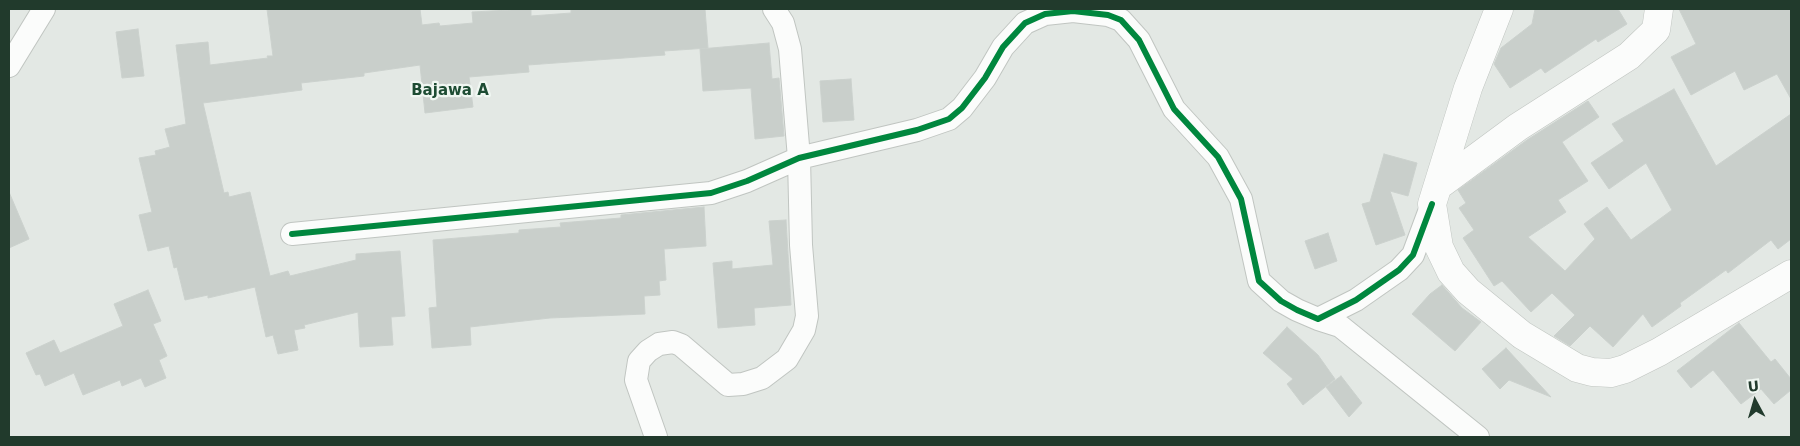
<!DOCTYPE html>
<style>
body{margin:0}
#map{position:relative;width:1800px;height:446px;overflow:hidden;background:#e3e8e4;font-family:"DejaVu Sans",sans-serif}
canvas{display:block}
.frame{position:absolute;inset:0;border:10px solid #213a2c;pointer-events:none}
.north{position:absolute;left:1730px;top:376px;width:50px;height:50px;-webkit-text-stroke:4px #f0f7f2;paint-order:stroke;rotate:354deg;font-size:14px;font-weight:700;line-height:20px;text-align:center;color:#213a2c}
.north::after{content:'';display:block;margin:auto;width:18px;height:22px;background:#213a2c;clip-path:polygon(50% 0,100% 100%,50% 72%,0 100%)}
</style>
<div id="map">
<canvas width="1800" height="446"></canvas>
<div class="frame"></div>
<div class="north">U</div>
</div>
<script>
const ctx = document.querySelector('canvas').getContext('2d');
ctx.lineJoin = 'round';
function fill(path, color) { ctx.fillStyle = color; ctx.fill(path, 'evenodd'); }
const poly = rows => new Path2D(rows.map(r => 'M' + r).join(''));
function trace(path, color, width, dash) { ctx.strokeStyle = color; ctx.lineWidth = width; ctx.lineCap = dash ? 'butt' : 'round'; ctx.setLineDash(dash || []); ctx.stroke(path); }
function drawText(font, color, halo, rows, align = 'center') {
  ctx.font = font + ' "DejaVu Sans",sans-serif'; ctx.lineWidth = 4.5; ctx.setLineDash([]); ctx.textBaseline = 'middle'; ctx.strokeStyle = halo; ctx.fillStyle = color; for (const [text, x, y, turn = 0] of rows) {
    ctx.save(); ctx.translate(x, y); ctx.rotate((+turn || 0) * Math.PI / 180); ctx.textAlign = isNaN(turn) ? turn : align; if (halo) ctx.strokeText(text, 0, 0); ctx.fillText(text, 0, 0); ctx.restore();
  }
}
const building = poly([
 [267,9,420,9,422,25,439,23,440,26,473,23,472,12,491,11,531,9,531,16,571,13,571,9,705,9,708,48,664,51,665,55,528,65,529,72,469,77,473,107,425,113,420,65,364,73,364,76,301,83,302,90,203,103,224,193,228,192,229,197,250,192,270,276,288,271,290,276,356,260,356,254,400,251,405,316,391,317,393,345,360,347,358,312,304,325,305,328,294,330,298,350,278,354,273,335,266,337,255,287,208,298,208,295,185,300,177,267,174,268,169,246,148,251,139,215,152,212,139,158,156,155,155,151,170,147,165,129,186,124,176,45,208,42,210,65,268,58,267,56,273,56,267,9],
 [1535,9,1618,9,1627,24,1598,42,1596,39,1545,73,1541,68,1510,88,1494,64,1501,48,1532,24,1535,9],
 [1679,9,1791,9,1791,99,1777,74,1744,90,1735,71,1691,95,1671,57,1696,44,1679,9],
 [138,29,144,76,122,78,116,32,138,29],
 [769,43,772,79,779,78,784,136,755,139,751,88,703,91,700,49,769,43],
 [851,79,854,120,823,122,820,81,851,79],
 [1674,89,1716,166,1791,114,1791,239,1778,249,1771,240,1728,273,1726,270,1680,303,1681,306,1652,327,1643,314,1613,347,1590,326,1570,346,1554,336,1575,315,1552,293,1531,312,1502,281,1494,286,1463,238,1474,230,1459,208,1466,203,1458,190,1527,140,1588,101,1599,117,1562,142,1588,181,1558,200,1566,212,1528,237,1565,271,1595,239,1584,224,1607,207,1631,240,1672,210,1646,163,1609,189,1591,163,1624,141,1612,124,1674,89],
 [1384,154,1417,163,1408,196,1390,191,1405,235,1376,245,1362,204,1370,202,1384,154],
 [9,192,29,239,9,248,9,192],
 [704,207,706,246,664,249,666,280,659,281,660,295,644,296,645,314,550,318,470,327,471,345,432,348,429,308,437,307,433,240,519,233,519,230,561,227,560,223,621,218,621,215,704,207],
 [786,220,791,305,754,308,755,325,718,328,713,263,732,261,732,269,773,265,769,221,786,220],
 [1328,233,1337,261,1315,269,1305,241,1328,233],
 [1442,285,1462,308,1481,322,1455,351,1412,314,1430,294,1442,285],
 [148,290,161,321,153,324,167,356,159,360,166,378,145,387,141,378,122,386,120,380,83,395,74,373,45,386,40,374,36,375,26,353,54,340,60,353,123,326,114,304,148,290],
 [1739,323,1771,362,1775,359,1791,379,1791,390,1774,404,1761,389,1741,404,1713,370,1691,388,1677,371,1739,323],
 [1287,327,1318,355,1335,379,1303,405,1287,384,1293,379,1263,353,1287,327],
 [1506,348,1551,397,1509,380,1500,389,1482,369,1506,348],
 [1341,376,1362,403,1349,417,1326,387,1341,376]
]);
const minor = poly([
 [9,66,44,9],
 [292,234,711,193,747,181,799,158,917,130,949,119,962,108,985,78,1003,47,1025,23,1045,14,1073,11,1108,15,1121,20,1139,40,1174,109,1218,157,1241,199,1259,281,1281,301,1297,310,1318,319,1356,300,1399,270,1413,255,1432,204],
 [1318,319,1340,326,1478,437],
 [656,437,636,380,639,361,648,351,659,344,673,342,681,345,728,385,743,384,762,378,787,359,804,330,807,316,801,245,799,158,790,49,783,23,774,9]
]);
const tertiary = poly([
 [1499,9,1468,88,1432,204,1439,247,1451,272,1468,291,1522,335,1577,368,1592,372,1611,373,1625,369,1659,352,1791,274],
 [1438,186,1518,127,1629,56,1656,30,1659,9]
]);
const cycleway = poly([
 [292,234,711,193,747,181,799,158,917,130,949,119,962,108,985,78,1003,47,1025,23,1045,14,1073,11,1108,15,1121,20,1139,40,1174,109,1218,157,1241,199,1259,281,1281,301,1297,310,1318,319,1356,300,1399,270,1413,255,1432,204]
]);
const quarterNames = [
 ["Bajawa A",450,91]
];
fill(building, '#c9cfcb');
trace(building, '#cbd1cd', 1);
trace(minor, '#c0c5c1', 24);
trace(tertiary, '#c0c5c1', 29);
trace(minor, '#fbfcfb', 22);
trace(tertiary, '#fbfcfb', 28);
trace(cycleway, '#00873e', 6);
drawText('bold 15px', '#1d4c33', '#f0f7f2', quarterNames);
</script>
